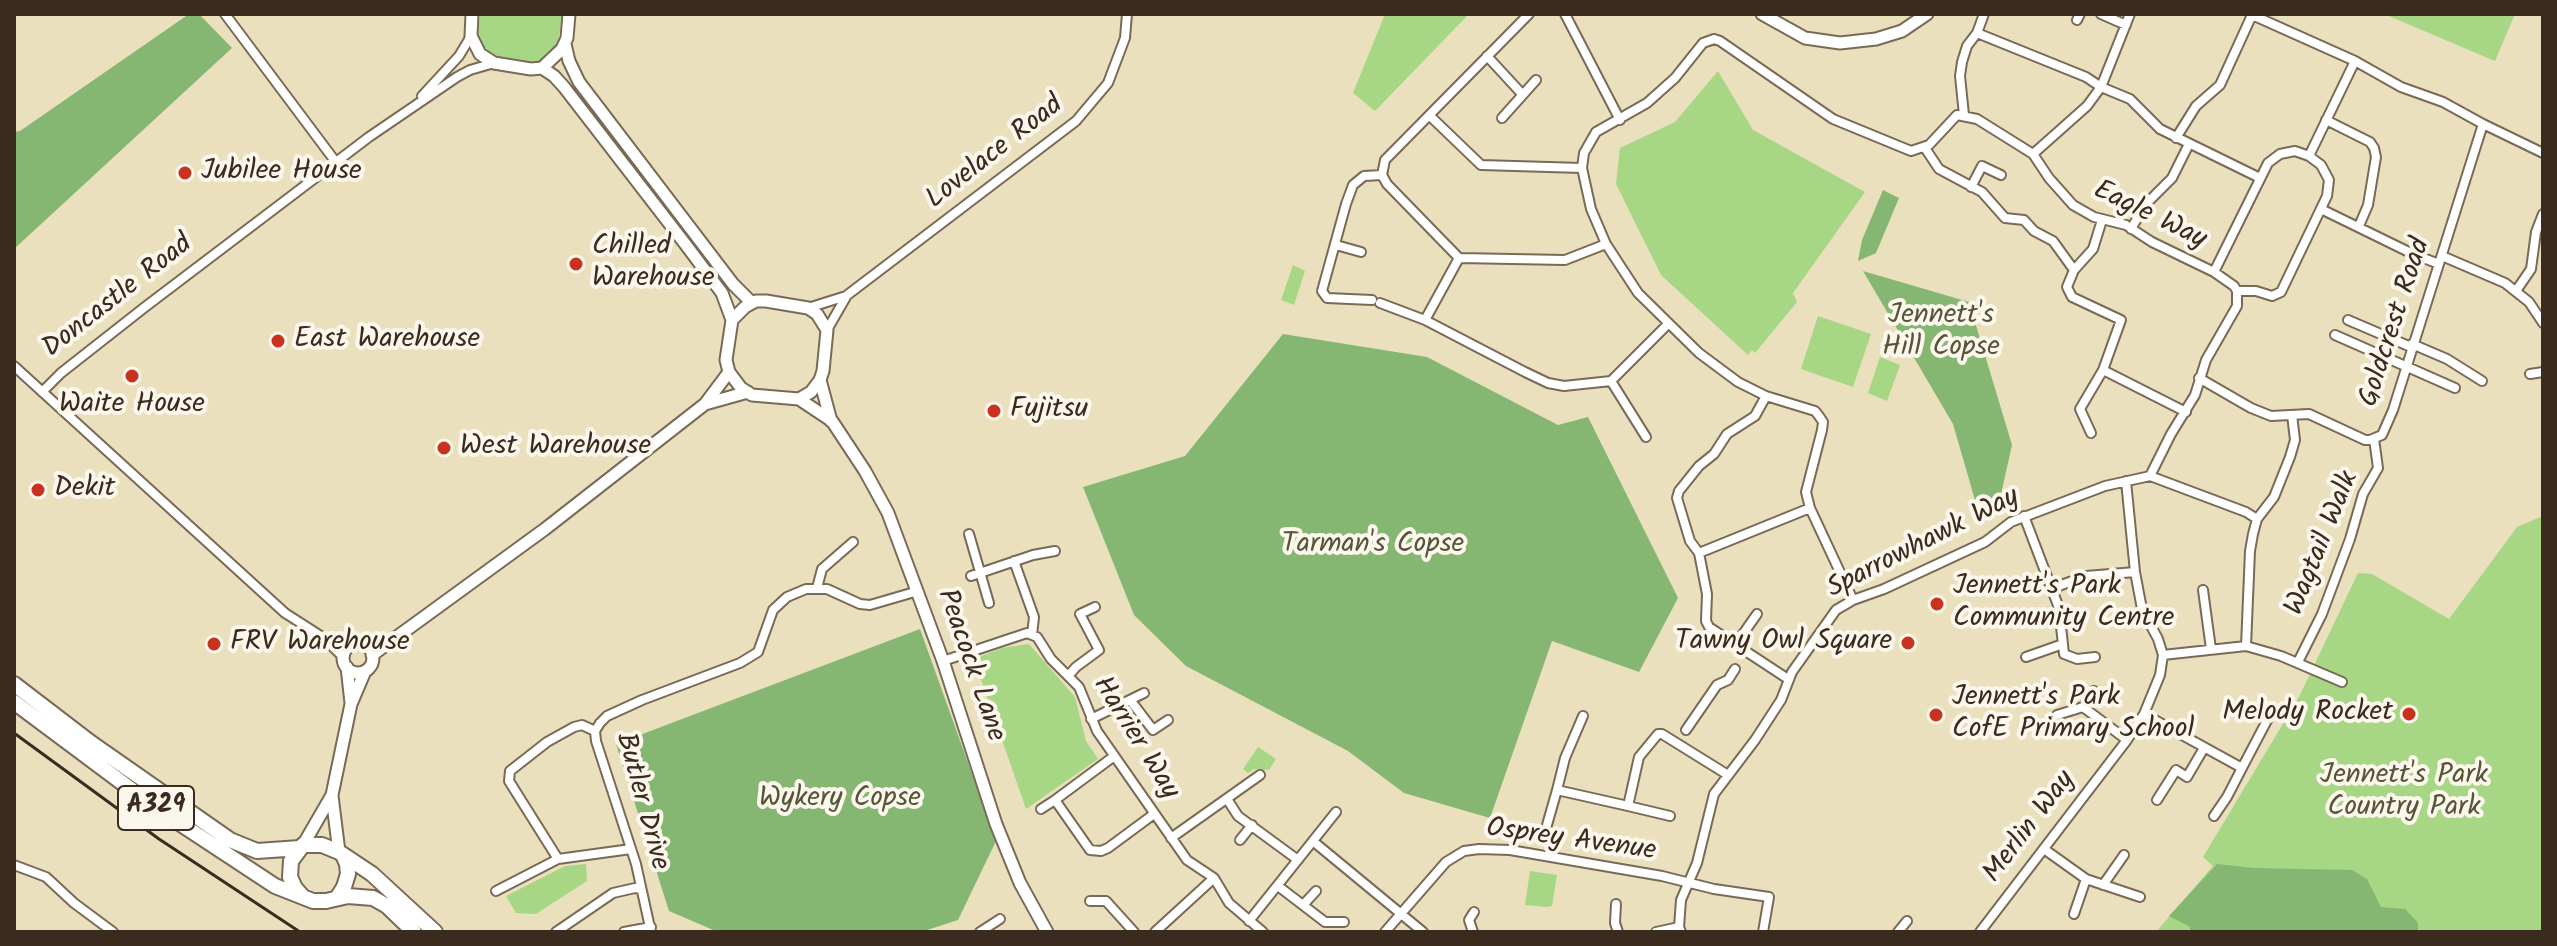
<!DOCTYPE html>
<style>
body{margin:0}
#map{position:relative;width:2557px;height:946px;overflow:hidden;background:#eae0bd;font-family:Kalam,sans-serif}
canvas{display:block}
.frame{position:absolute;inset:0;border:16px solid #3b2a1e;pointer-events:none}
</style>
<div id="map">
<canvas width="2557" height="946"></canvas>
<div class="frame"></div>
</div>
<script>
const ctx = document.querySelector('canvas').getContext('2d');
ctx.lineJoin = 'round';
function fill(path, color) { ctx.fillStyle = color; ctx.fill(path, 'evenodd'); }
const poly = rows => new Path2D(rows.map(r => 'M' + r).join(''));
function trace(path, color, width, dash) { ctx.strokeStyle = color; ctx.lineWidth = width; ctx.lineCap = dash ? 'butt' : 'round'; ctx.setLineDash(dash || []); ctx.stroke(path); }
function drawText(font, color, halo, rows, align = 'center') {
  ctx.font = font + ' Kalam,sans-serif'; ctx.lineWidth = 8; ctx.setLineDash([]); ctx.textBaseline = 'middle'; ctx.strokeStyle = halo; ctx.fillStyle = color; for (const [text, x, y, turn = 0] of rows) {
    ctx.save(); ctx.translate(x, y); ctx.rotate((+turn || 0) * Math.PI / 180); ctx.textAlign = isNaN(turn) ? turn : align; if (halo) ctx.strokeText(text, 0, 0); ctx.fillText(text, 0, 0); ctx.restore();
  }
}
const green = poly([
 [480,14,563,14,556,50,547,59,536,62,492,55,480,42,478,32],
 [1385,14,1469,14,1375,111,1353,93],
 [2384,14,2515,14,2495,61],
 [1718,71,1753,130,1865,192,1793,293,1797,302,1755,353,1752,350,1748,355,1661,275,1616,184,1620,148,1675,122],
 [1293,265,1305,271,1294,305,1281,300],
 [1818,316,1871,334,1853,387,1801,369],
 [1880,357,1900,365,1887,401,1868,393],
 [2543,516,2543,932,2156,932,2213,866,2203,857,2299,697,2358,573,2372,574,2449,619,2517,527],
 [1029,644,1075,697,1086,741,1098,759,1026,809,974,659,1002,648],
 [1258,747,1276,759,1269,770,1255,769,1248,773,1243,769],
 [586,864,587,881,536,914,516,913,506,896,565,866],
 [1530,871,1557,875,1552,906,1547,907,1525,905]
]);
const forest = poly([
 [189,14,199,14,232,48,14,249,14,132,20,131],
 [1883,190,1899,198,1876,253,1858,261,1862,240],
 [1863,271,1969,302,2012,445,1999,503,1979,514,1953,424],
 [1283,334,1427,357,1558,425,1588,417,1678,598,1639,672,1552,641,1490,818,1404,793,1348,751,1186,666,1134,615,1083,487,1185,456],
 [920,629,996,841,958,920,921,932,718,932,669,911,616,744],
 [2217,864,2254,868,2352,870,2367,879,2381,907,2405,909,2418,923,2418,932,2190,932,2190,927,2169,916]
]);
const street = poly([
 [225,14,335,161],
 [1529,14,1385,160,1382,175,1387,184,1459,258,1565,260,1606,244],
 [1565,14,1620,120],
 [2101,14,2126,25],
 [2250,14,2355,61,2401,87,2443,102,2483,124,2543,153],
 [2077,20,2080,14],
 [1977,33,2086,77,2101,87,2130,99,2160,129,2260,178],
 [1487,56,1522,94],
 [422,96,459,56,471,36],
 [1964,115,1960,76,1962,62,1967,46,1977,33,1984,14],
 [1430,116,1481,165,1582,168],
 [1502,118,1536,80],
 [2326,120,2370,142,2374,148,2376,157,2368,205,2359,226],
 [2176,138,2196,106,2220,85,2252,15],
 [1925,148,1939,169,1982,192,2005,218,2024,220,2034,231,2053,241,2074,270],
 [2033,154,2087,106,2101,87,2130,14],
 [2309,156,2355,61],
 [1971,187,1982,166,2001,175],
 [2321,209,2413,254,2439,264],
 [2131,229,2145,205,2172,178,2189,144],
 [1336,245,1361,252],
 [2442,256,2505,283,2529,302,2543,323],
 [2214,272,2268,163,2280,154,2295,151,2309,156,2321,165,2329,180,2327,196,2281,292,2272,296,2256,291,2237,291],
 [2516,291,2531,269,2536,232,2543,214],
 [1372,300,1327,298,1322,291,1346,204,1353,185,1364,176,1382,175],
 [1380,303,1425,320,1459,258],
 [808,308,846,296,1076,121,1108,83,1125,38,1127,14],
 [1425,320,1525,372,1548,383,1564,386,1611,381,1668,324],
 [2348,320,2411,347],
 [827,330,846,297],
 [2335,335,2455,388],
 [2412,344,2447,359,2482,381],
 [14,366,285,613,324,638,355,644],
 [2103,370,2186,412],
 [2530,374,2543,372],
 [2199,378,2251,408,2271,416,2309,414,2365,440,2370,440,2382,435,2393,410,2483,124],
 [1611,381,1646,437],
 [42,392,61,373,145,307,369,137,457,77,470,70,494,63],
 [1766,396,1755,416,1727,434,1714,454,1699,466,1679,491,1677,498,1690,541,1699,553,1707,594,1706,621,1709,627,1788,679],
 [2091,433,2080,409,2103,370,2121,320,2072,297,2067,287,2074,270,2093,249,2102,220],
 [2150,476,2246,512,2257,519],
 [2024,516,2059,608,2064,654,2077,659,2095,657],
 [969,534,989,603],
 [1699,553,1810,508],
 [1014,561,1034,617,1032,635],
 [971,576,1033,555,1055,551],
 [817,588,822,569,853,542],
 [2053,588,2086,576,2135,572],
 [2203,590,2211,649],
 [1853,600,1810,508,1806,492,1822,430,1823,422,1819,416,1815,411,1766,396,1738,382,1699,353,1638,293,1606,244,1591,209,1582,168,1584,153,1596,132,1647,103,1675,78,1703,43,1714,39,1720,41,1833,119,1911,151,1929,145,1957,115,1977,119,2033,154,2049,178,2073,205,2094,217,2126,225,2152,242,2214,272,2234,286,2237,291,2237,306,2206,360,2195,395,2171,434,2150,476],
 [324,638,343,657],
 [1736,644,1757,614],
 [2246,646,2250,551,2253,534,2257,519,2274,497,2290,457,2295,440,2292,415],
 [2163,655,2246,646,2281,656,2342,682],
 [2026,657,2063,644],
 [943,661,1027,633,1037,637,1051,659,1079,687,1097,731,1187,860,1214,878,1229,903,1263,932],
 [2298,662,2322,614,2350,539,2363,494,2378,468,2374,439],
 [1068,676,1076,667,1099,650,1080,614,1095,607],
 [1131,701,1153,730,1168,720],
 [2083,707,2127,740],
 [2144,714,2242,768,2272,711],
 [2057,715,2083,707,2094,691],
 [1583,716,1565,758,1557,790,1628,806,1639,757,1658,734,1662,734,1728,775],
 [1091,719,1144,693],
 [1686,730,1717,685,1728,680,1735,669],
 [1113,757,1055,800,1090,850,1101,851,1108,848,1154,814],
 [1227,799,1238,816,1298,860],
 [2157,800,2176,770,2187,777,2204,748],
 [1628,806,1670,816],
 [1041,809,1055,800],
 [2214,816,2227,797,2242,768],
 [1547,825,1557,790],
 [1171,838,1260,775],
 [1240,840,1252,825],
 [1314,842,1423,932],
 [2044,849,2086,879,2140,897],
 [558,859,509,781,510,771,547,742,574,727,582,725,595,731],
 [14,865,46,877,74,903,113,932],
 [2103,885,2124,855],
 [1278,886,1325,922,1344,922],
 [496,891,558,859,631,849],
 [1090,901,1106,901,1134,932],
 [1616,904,1615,923,1618,932],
 [1303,905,1316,891],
 [2074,914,2086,879],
 [1249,921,1336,812],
 [556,932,613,893,635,888,641,889],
 [624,932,651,927],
 [651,932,636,864,596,741,595,731,600,723,607,716,642,700,740,663,758,652,773,610,787,597,806,589,827,589,860,604,870,605,918,591],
 [980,932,1000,919],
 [1155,932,1214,878],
 [1385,932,1446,862,1464,851,1479,849,1510,850,1662,876,1714,889,1769,897,1763,932],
 [1473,932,1469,920,1474,912],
 [1656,932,1679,927],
 [1681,932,1679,927,1681,900,1697,863,1714,794,1755,740,1781,700,1792,672,1836,610,1853,600,1884,589,1985,542,2011,522,2105,486,2150,476],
 [1898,932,1907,921],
 [1980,932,2127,740,2144,714,2160,675,2163,655,2158,639,2142,609,2135,572,2126,481]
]);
const secondary = poly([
 [472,14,471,36,480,54,494,63,531,69,542,68,562,49,567,38,569,14],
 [1762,14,1805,38,1840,43,1876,39,1902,31,1927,14],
 [565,44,569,61,579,82,733,284,752,303],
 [542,68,554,76,564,87,686,245,722,293,732,320],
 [766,301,808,308,817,314,827,330,823,371,820,380,811,392,799,399,752,395,741,388,729,372,726,360,732,320,745,307,756,301,766,301],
 [820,380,831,421],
 [799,399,832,421,865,471,888,513,943,661,996,824,1020,883,1047,932],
 [705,404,748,392],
 '343 658a15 15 0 1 1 30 0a15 15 0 1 1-30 0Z',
 [372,655,545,529,705,404,729,372],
 [347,667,351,703],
 [332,796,339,852],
 [303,845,332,795,351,704,365,671]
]);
const highway = poly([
 [14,684,91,743,230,840,257,851,300,848],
 [14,702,152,805,275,886,313,901,326,901,348,896,373,898,387,906,414,932],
 [303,897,295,888,290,877,291,861,303,845,322,845,339,852,372,874,435,932],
 [337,898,344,887,348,874,347,864,343,855]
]);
const rail = poly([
 [14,733,159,839,300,932]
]);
const markers = [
 [185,173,8,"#c8321e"],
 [576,264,8,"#c8321e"],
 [278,341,8,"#c8321e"],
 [132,376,8,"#c8321e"],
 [994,411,8,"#c8321e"],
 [444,448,8,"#c8321e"],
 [38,490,8,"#c8321e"],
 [1937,604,8,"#c8321e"],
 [1908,643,8,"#c8321e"],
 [214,644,8,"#c8321e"],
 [2409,714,8,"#c8321e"],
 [1936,715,8,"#c8321e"]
];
const shields = [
 [156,808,76]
];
const shieldNames = [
 ["A329",156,808]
];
const streetNames = [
 ["Lovelace Road",996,154,-38],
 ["Eagle Way",2149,217,26],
 ["Doncastle Road",119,298,-38],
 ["Goldcrest Road",2397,323,-72],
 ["Wagtail Walk",2324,544,-68],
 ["Sparrowhawk Way",1924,545,-27],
 ["Peacock Lane",969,666,71],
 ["Harrier Way",1134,739,58],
 ["Butler Drive",640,802,75],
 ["Merlin Way",2031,828,-53],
 ["Osprey Avenue",1571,842,8]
];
const poiNames = [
 ["Jubilee House",201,173],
 ["Chilled",592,248],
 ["Warehouse",592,280],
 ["East Warehouse",294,341],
 ["Waite House",132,406,"center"],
 ["Fujitsu",1010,411],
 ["West Warehouse",460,448],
 ["Dekit",54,490],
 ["Jennett's Park",1953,588],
 ["Community Centre",1953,620],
 ["Tawny Owl Square",1892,643,"right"],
 ["FRV Warehouse",230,644],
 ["Jennett's Park",1952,699],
 ["CofE Primary School",1952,731],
 ["Melody Rocket",2393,714,"right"]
];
const parkNames = [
 ["Jennett's",1941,317],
 ["Hill Copse",1941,349],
 ["Tarman's Copse",1373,546],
 ["Jennett's Park",2404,777],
 ["Country Park",2404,809],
 ["Wykery Copse",840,800]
];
fill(green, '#a7d684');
fill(forest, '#85b772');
trace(street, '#786a56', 12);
trace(secondary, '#786a56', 15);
trace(highway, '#786a56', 18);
trace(street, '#fff', 8);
trace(secondary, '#fff', 11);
trace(highway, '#fff', 14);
trace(rail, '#3b2a1e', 3);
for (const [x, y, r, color] of markers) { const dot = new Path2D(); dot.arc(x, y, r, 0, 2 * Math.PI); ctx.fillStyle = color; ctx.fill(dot); trace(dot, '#fbf7ec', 3); }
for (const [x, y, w] of shields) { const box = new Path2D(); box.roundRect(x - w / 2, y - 22, w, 44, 6); ctx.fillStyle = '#fbf7ec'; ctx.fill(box); trace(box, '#3b2a1e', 2); }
drawText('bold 26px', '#3b2a1e', null, shieldNames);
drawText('28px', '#3b2a1e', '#fbf7ec', streetNames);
drawText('28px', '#3b2a1e', '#fbf7ec', poiNames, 'left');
drawText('28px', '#565538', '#fbf7ec', parkNames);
</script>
